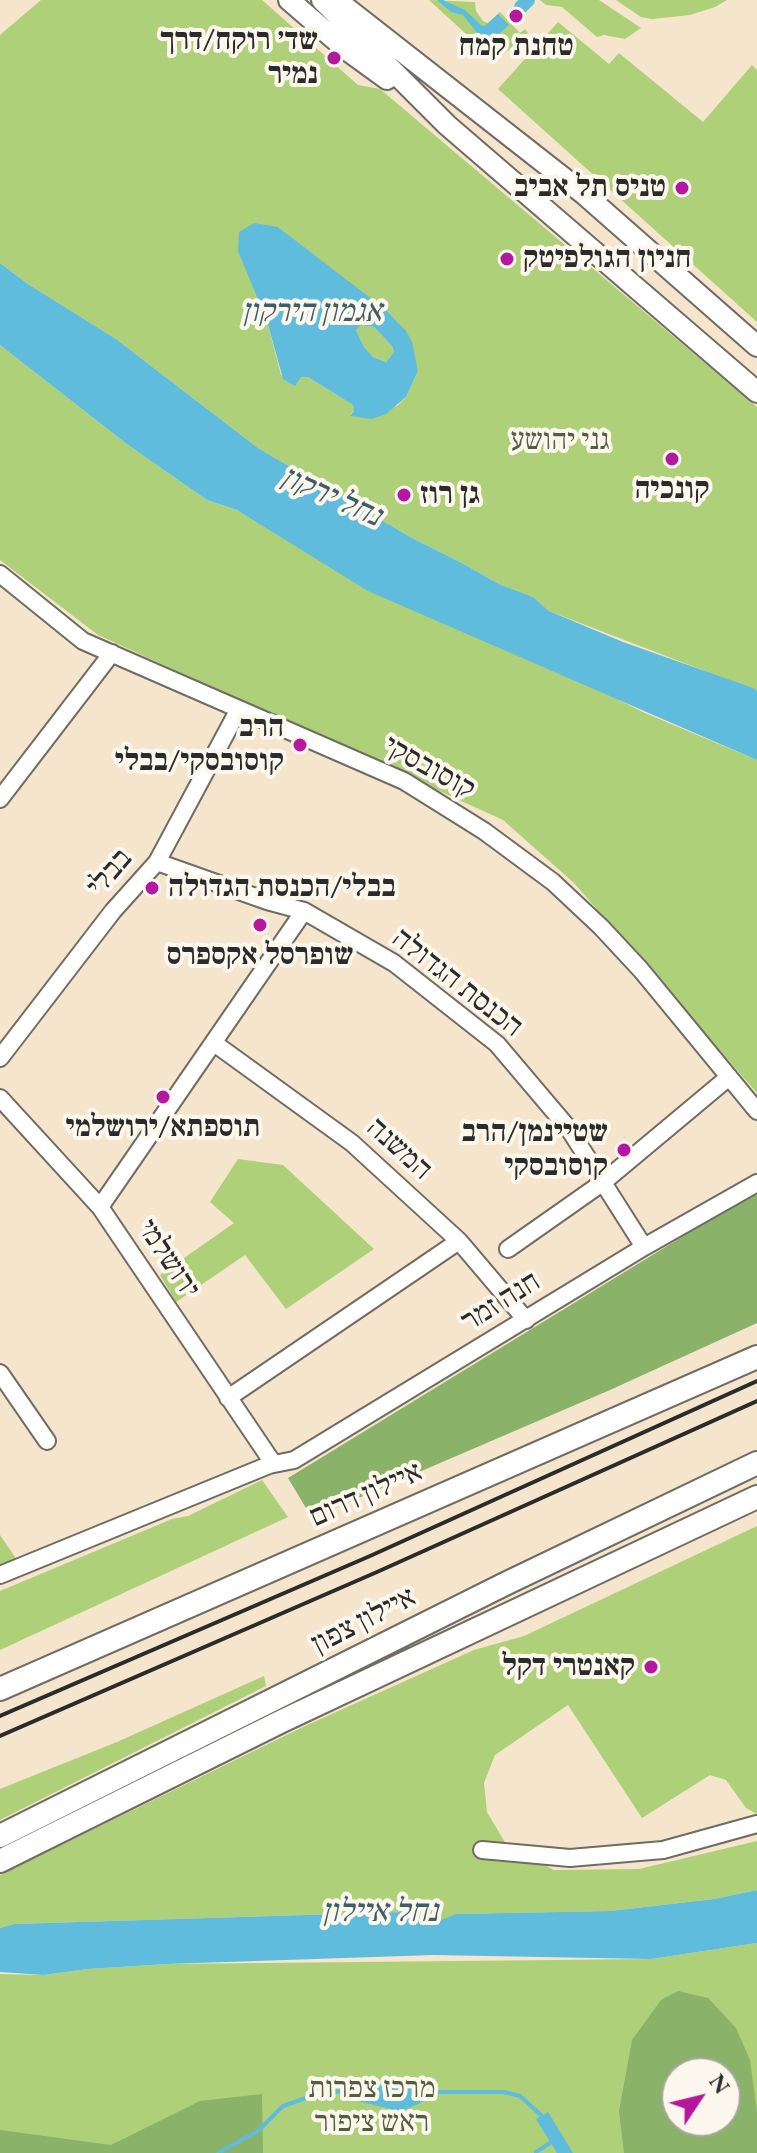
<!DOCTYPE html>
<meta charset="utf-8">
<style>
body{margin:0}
#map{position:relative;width:757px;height:2153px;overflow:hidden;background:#f4e5cc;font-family:"EB Garamond",serif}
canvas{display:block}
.north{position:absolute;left:661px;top:2057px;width:80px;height:80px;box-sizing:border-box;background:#fbf7ec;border:2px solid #a8a59f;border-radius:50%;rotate:55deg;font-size:22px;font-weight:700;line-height:32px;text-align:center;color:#2b2b2b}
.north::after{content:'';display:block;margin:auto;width:28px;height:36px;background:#b5179e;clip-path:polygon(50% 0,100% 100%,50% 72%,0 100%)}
</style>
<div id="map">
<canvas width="757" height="2153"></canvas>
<div class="north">N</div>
</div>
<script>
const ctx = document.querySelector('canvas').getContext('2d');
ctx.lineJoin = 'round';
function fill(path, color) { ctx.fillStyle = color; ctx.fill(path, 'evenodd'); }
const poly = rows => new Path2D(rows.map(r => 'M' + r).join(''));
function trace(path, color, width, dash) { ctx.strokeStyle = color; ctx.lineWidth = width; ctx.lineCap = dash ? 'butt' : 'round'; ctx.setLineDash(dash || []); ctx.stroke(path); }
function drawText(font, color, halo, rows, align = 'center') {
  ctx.font = font + ' "EB Garamond","Frank Ruhl Libre",serif'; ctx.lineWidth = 8; ctx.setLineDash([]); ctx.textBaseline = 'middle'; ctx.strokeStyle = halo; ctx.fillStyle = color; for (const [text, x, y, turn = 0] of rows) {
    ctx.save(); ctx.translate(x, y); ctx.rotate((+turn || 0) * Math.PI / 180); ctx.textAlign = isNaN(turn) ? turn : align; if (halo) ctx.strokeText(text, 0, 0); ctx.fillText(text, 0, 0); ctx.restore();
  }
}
const green = poly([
 [41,0,262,0,358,85,380,89,757,407,757,691,549,611,533,597,499,584,460,562,412,538,258,448,116,339,28,284,0,263,0,35],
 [278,227,398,322,418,371,406,397,397,406,350,415,354,411,353,405,308,377,281,375,267,321],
 [429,0,475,2,476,11,483,21,488,23,500,12,520,33,525,29,528,33,505,53,498,57,490,56],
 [540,0,599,0,641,28,625,39,604,35,597,37,562,7,546,5],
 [616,0,727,0,715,7,690,15,652,19,641,17],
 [558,22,609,64,619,53,703,122,752,65,757,70,757,322,498,89],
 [361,325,374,327,392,346,394,352,386,362,373,357,364,347,356,330],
 [0,345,128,445,207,500,237,510,645,713,757,760,757,1093,574,883,503,820,98,635,0,560],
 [238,1159,283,1165,374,1249,286,1309,245,1255,176,1302,160,1275,234,1223,210,1202],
 [262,1480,288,1517,0,1650,0,1591,172,1519,188,1516],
 [757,1526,757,1814,746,1808,726,1780,710,1775,642,1818,568,1705,495,1755,484,1783,487,1812,506,1844,554,1870,639,1869,757,1841,757,1890,714,1899,610,1911,457,1914,441,1920,402,1912,14,1924,0,1928,0,1875,305,1726,474,1650,524,1636],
 [0,1535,17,1560,0,1565],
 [264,1676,266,1686,0,1820,0,1789,117,1742],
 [757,1943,757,2153,0,2153,0,1974,44,1975,88,1969,167,1964,651,1959],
 [677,2073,725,2073,725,2121,677,2121]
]);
const forest = poly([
 [757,1191,757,1323,610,1390,312,1518,288,1478],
 [678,1991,708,1998,736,2028,750,2060,757,2112,757,2153,624,2153,619,2111,632,2040,661,2000],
 [677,2073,725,2073,725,2121,677,2121],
 [262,2094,263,2153,0,2153,0,2130,111,2145,200,2101]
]);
const water = poly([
 [437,0,443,0,465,10,481,25,485,26,498,14,509,25,494,38,483,40,463,15,451,12],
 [254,223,278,227,386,310,406,331,412,342,418,371,406,397,386,414,372,419,350,416,354,411,353,405,308,377,301,377,295,386,283,379,267,321,238,251,239,232],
 [361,325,374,327,392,346,394,352,386,362,373,357,364,347,356,330],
 [0,263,28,284,116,339,258,448,412,538,460,562,499,584,533,597,549,611,623,642,753,688,757,691,757,760,368,591,237,510,207,500,128,445,0,345],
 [757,1890,757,1943,651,1959,433,1955,167,1964,88,1969,44,1975,0,1972,0,1928,14,1924,402,1912,441,1920,456,1914,610,1911,714,1899],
 [354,2079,425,2084,427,2100,404,2110,395,2110,353,2100],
 [548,2112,573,2153,557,2153,536,2119]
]);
const stream = poly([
 [426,2092,504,2092,520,2096,542,2116],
 [536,2152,550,2143],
 [218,2153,258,2131,283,2106,323,2092,354,2091]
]);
const canal = poly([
 [521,7,528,0]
]);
const minor = poly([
 [0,574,83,641,404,781,484,831,553,882,601,927,641,970,757,1111],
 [0,799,112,653],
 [157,862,267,901,304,911,394,963,497,1044,569,1129,644,1247],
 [214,1043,352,1143,459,1241,526,1320],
 [0,1058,113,911,157,862,239,709],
 [0,1098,100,1207,273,1463],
 [100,1207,304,911],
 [508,1249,602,1183,729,1077],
 [0,1373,47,1441],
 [228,1398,459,1241],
 [0,1575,269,1465,294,1460,644,1247,757,1183],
 [482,1850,570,1858,663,1850,757,1824]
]);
const major = poly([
 [289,0,347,50,387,79],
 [322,0,447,125,757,392],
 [340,3,584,194,757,346]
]);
const highway = poly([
 [0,1689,757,1357],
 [0,1836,505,1584,757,1463],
 [0,1861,282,1721,757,1497]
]);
const rail = poly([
 [0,1716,370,1556,757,1381],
 [0,1736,377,1572,757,1401]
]);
const markers = [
 [516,16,8,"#b5179e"],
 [334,58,8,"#b5179e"],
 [682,188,8,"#b5179e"],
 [507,259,8,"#b5179e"],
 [672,459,8,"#b5179e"],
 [404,495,8,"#b5179e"],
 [300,745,8,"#b5179e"],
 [152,888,8,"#b5179e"],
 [260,925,8,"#b5179e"],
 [163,1097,8,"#b5179e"],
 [624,1150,8,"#b5179e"],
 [651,1667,8,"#b5179e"]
];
const poiNames = [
 ["שד׳ רוקח/דרך",318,41],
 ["נמיר",318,75],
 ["טחנת קמח",516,47,"center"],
 ["טניס תל אביב",666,188],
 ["חניון הגולפיטק",523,259,"left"],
 ["קונכיה",672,490,"center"],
 ["גן רוז",420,495,"left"],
 ["הרב",284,728],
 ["קוסובסקי/בבלי",284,762],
 ["בבלי/הכנסת הגדולה",168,888,"left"],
 ["שופרסל אקספרס",260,956,"center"],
 ["תוספתא/ירושלמי",163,1128,"center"],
 ["שטיינמן/הרב",608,1133],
 ["קוסובסקי",608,1167],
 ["קאנטרי דקל",635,1667]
];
const parkNames = [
 ["גני יהושע",560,441],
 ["מרכז צפרות",372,2089],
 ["ראש ציפור",372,2123]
];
const streetNames = [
 ["קוסובסקי",429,768,29],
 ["בבלי",110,873,-49],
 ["הכנסת הגדולה",457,983,38],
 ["המשנה",399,1149,42],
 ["ירושלמי",168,1259,56],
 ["חנה זמר",501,1302,-32],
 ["איילון דרום",366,1495,-24],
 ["איילון צפון",364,1621,-27]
];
const waterNames = [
 ["אגמון הירקון",312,312],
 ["נחל ירקון",331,497,24],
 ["נחל איילון",380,1912]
];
fill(green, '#aed078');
fill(forest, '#8ab268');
fill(water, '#5fbcdd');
trace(stream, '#5fbcdd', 4);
trace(canal, '#5fbcdd', 14);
trace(minor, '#716c63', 20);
trace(major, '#716c63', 24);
trace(highway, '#716c63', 26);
trace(minor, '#fff', 16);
trace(major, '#fff', 20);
trace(highway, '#fff', 22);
trace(rail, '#2b2b2b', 4);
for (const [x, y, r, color] of markers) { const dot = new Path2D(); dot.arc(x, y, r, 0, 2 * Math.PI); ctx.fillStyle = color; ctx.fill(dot); trace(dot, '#fbf7ec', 3); }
drawText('bold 30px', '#2b2b2b', '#fbf7ec', poiNames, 'right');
drawText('30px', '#525d42', '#fbf7ec', parkNames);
drawText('30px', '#2b2b2b', '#fbf7ec', streetNames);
drawText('italic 32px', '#3d5e69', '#fbf7ec', waterNames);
</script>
